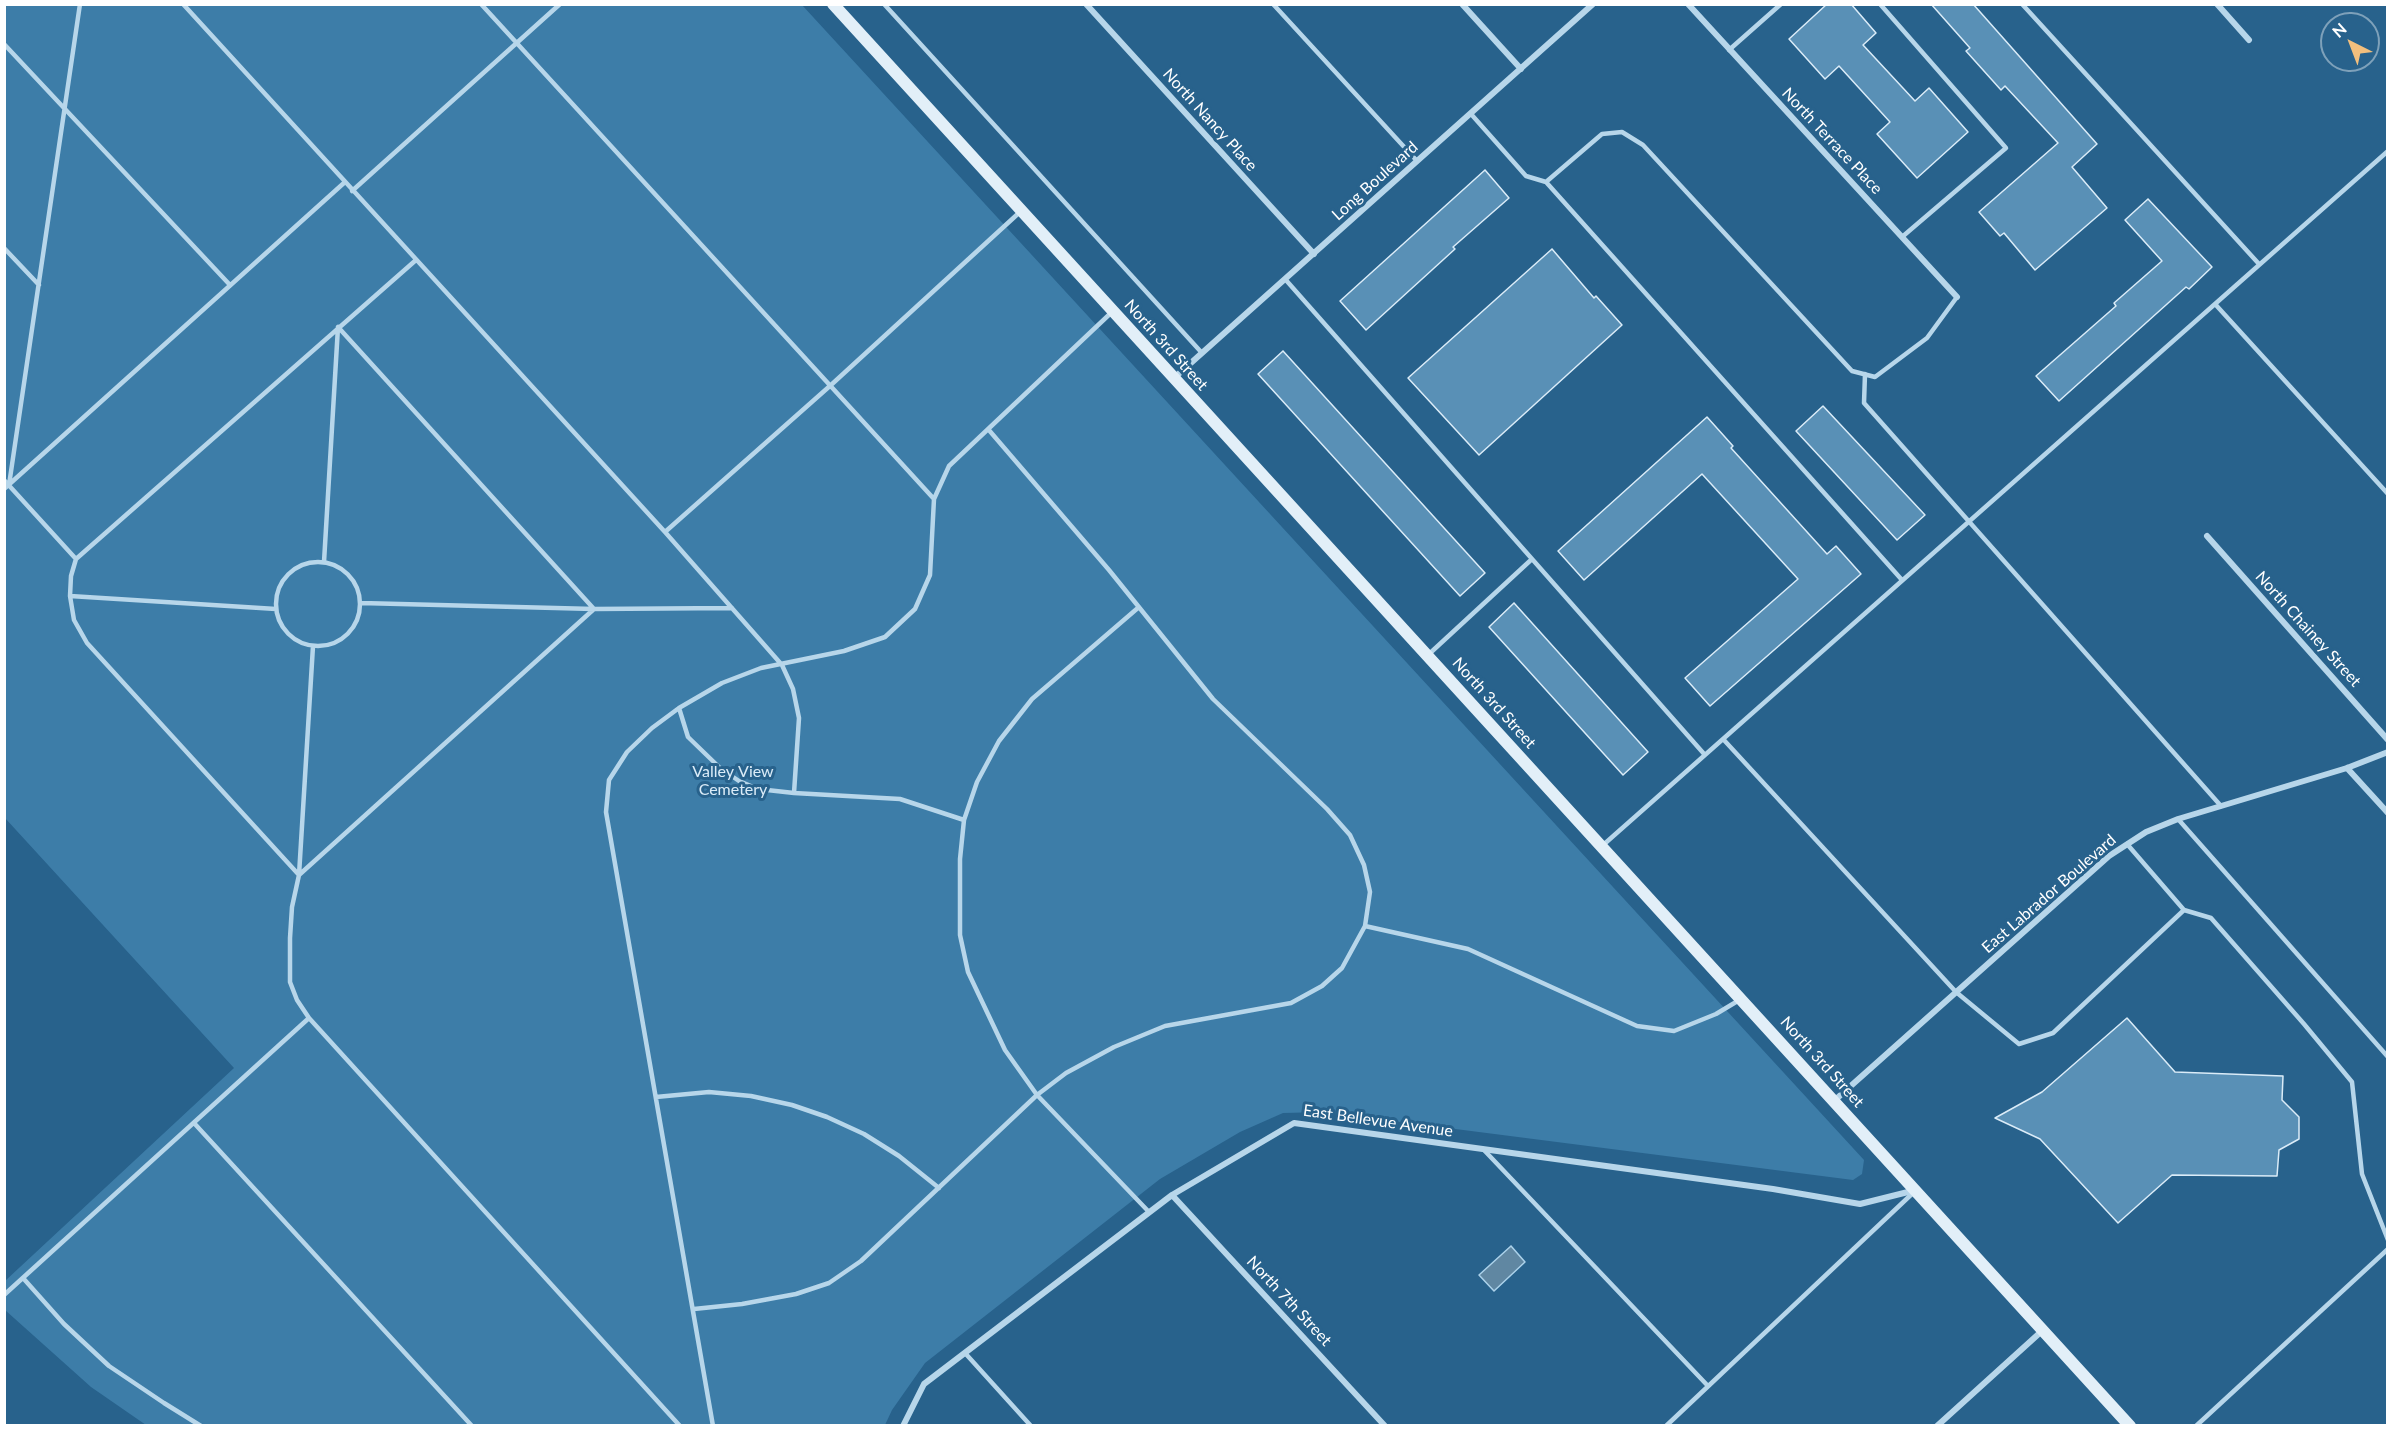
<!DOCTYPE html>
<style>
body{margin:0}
#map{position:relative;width:2392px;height:1430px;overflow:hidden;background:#28628c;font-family:Lato,sans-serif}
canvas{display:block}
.frame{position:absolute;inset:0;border:6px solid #fff;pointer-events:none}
.north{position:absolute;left:2320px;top:12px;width:60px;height:60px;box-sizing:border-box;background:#28628c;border:2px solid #7ea1ba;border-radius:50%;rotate:318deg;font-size:16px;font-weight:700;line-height:24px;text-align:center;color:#fff}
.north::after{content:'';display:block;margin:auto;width:21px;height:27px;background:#f2bf7d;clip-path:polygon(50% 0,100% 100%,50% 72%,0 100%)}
</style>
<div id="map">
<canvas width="2392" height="1430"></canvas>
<div class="frame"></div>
<div class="north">N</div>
</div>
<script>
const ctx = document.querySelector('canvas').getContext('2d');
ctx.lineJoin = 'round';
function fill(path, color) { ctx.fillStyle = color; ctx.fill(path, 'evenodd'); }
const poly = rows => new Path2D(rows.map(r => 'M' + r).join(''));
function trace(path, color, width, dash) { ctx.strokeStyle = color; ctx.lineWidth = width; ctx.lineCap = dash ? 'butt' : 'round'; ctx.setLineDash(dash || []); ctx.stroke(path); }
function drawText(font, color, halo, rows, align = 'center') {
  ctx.font = font + ' Lato,sans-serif'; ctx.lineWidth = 6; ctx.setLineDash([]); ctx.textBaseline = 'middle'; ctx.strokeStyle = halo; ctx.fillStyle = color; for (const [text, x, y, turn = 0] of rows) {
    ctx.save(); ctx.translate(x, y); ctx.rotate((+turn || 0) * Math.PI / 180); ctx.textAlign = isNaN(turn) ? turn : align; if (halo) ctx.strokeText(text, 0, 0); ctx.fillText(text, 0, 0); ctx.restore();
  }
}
const green = poly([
 [5,5,802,5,1864,1160,1862,1174,1853,1180,1323,1112,1283,1113,1240,1132,1160,1179,925,1363,892,1410,885,1425,146,1425,91,1387,5,1310,5,1281,234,1068,5,818]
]);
const water = poly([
 [1511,1246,1525,1262,1494,1291,1479,1275,1511,1246]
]);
const building = poly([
 [1827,4,1851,4,1876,33,1863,45,1915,101,1929,88,1968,132,1917,178,1877,134,1890,122,1839,66,1825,79,1789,39,1827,4],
 [1931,4,1973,4,2097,144,2072,167,2107,208,2035,270,2004,233,2000,236,1979,212,2058,143,2005,86,2001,90,1966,51,1970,48,1931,4],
 [1485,170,1509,198,1453,247,1455,249,1366,330,1340,301,1485,170],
 [2148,199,2212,267,2189,289,2186,287,2059,401,2036,376,2116,306,2114,303,2162,261,2125,220,2148,199],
 [1552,249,1594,298,1596,296,1622,325,1479,455,1408,378,1552,249],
 [1283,351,1485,573,1460,596,1258,374,1283,351],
 [1823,406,1925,515,1897,540,1796,431,1823,406],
 [1707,417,1733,446,1731,448,1827,554,1836,546,1861,574,1710,706,1685,678,1798,579,1702,474,1584,580,1558,551,1707,417],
 [1514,603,1648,752,1623,775,1489,627,1514,603],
 [2127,1018,2175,1072,2283,1076,2282,1100,2299,1117,2299,1139,2279,1150,2277,1176,2172,1175,2118,1223,2040,1139,1995,1118,2042,1092,2127,1018]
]);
const service = poly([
 [183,4,665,532,782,665,793,689,799,718,794,793],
 [481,4,934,499],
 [884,4,1202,353],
 [1273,4,1417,161],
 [1880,4,2006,148,1902,237],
 [2022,4,2259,264],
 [4,44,230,285],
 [1729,50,1781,4],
 [1471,114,1526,176,1546,182,1902,580],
 [1546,182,1602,134,1622,132,1643,145,1852,371,1875,377,1927,338,1957,297],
 [352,191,560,4],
 [4,248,39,285],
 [1285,279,1705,755],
 [2215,304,2388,494],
 [1865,374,1864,403,2221,806],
 [4,480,76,559,71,576,70,596,74,620,87,643,299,875,594,609,338,327],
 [9,485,80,4],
 [4,489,345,182],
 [665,532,831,385,1021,211],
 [76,559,416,260],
 '276 604a42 42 0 1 1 84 0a42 42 0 1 1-84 0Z',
 [324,562,338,327],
 [70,596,276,609],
 [361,603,594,609,732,608],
 [1139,607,1032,699,999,741,977,782,964,820,960,859,960,935,968,972,1005,1050,1037,1095,1149,1212],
 [313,646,299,875,292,907,290,938,290,982,297,1000,309,1018,680,1426],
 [1428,655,1532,559],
 [679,708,688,737,720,768,739,781,758,789,794,793,900,799,964,820],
 [1723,739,1956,992,2019,1044,2053,1033,2184,910,2127,844],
 [2178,819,2388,1057],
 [1602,846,2388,151],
 [2184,910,2211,918,2304,1024,2352,1082,2362,1174,2388,1240],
 [1365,926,1468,949,1637,1026,1674,1031,1716,1014,1741,999],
 [656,1097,709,1092,751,1096,792,1105,827,1117,864,1134,899,1156,939,1188],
 [194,1123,472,1426],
 [1483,1149,1708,1386],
 [23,1278,64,1324,109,1366,164,1403,201,1426],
 [4,1295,309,1018],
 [694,1309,742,1304,796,1294,829,1283,861,1261,1037,1095,1066,1073,1114,1047,1165,1026,1291,1003,1322,986,1342,968,1365,926,1370,892,1364,865,1350,835,1327,809,1213,699,1109,570,988,429],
 [965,1353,1031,1426],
 [713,1426,606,812,609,780,627,752,652,728,679,708,722,683,761,668,844,651,885,637,915,609,930,575,934,499,949,466,1113,311],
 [1666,1426,1915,1191],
 [2196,1426,2388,1249]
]);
const minor = poly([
 [1086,4,1314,254],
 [1462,4,1521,69],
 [1688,4,1957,297],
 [2217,4,2249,40],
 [1174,378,1593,4],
 [2207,536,2388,740],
 [2347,768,2388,813],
 [1835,1100,2109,856,2146,832,2178,819,2347,768,2388,752],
 [1172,1195,1385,1426],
 [903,1426,924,1384,1172,1195,1294,1123,1773,1189,1860,1204,1916,1190],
 [1937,1426,2043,1330]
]);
const secondary = poly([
 [833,4,2130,1426]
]);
const streetNames = [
 ["North Nancy Place",1210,120,48],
 ["North Terrace Place",1832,141,47],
 ["Long Boulevard",1375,181,-42],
 ["North 3rd Street",1166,345,48],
 ["North Chainey Street",2308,629,48],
 ["North 3rd Street",1494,703,48],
 ["East Labrador Boulevard",2049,894,-41],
 ["North 3rd Street",1822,1062,48],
 ["East Bellevue Avenue",1378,1121,8],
 ["North 7th Street",1289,1301,47]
];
const parkNames = [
 ["Valley View",733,772],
 ["Cemetery",733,790]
];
fill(green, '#3d7da8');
fill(water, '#6087a2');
trace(water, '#acd2ea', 1.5);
fill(building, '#5990b6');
trace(building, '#dbecf8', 1.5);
trace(service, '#b7d6ea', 4.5);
trace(minor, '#b7d6ea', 6);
trace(secondary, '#e2eff8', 12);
drawText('16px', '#fff', '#28628c', streetNames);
drawText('16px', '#dbecf8', '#28628c', parkNames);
</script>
